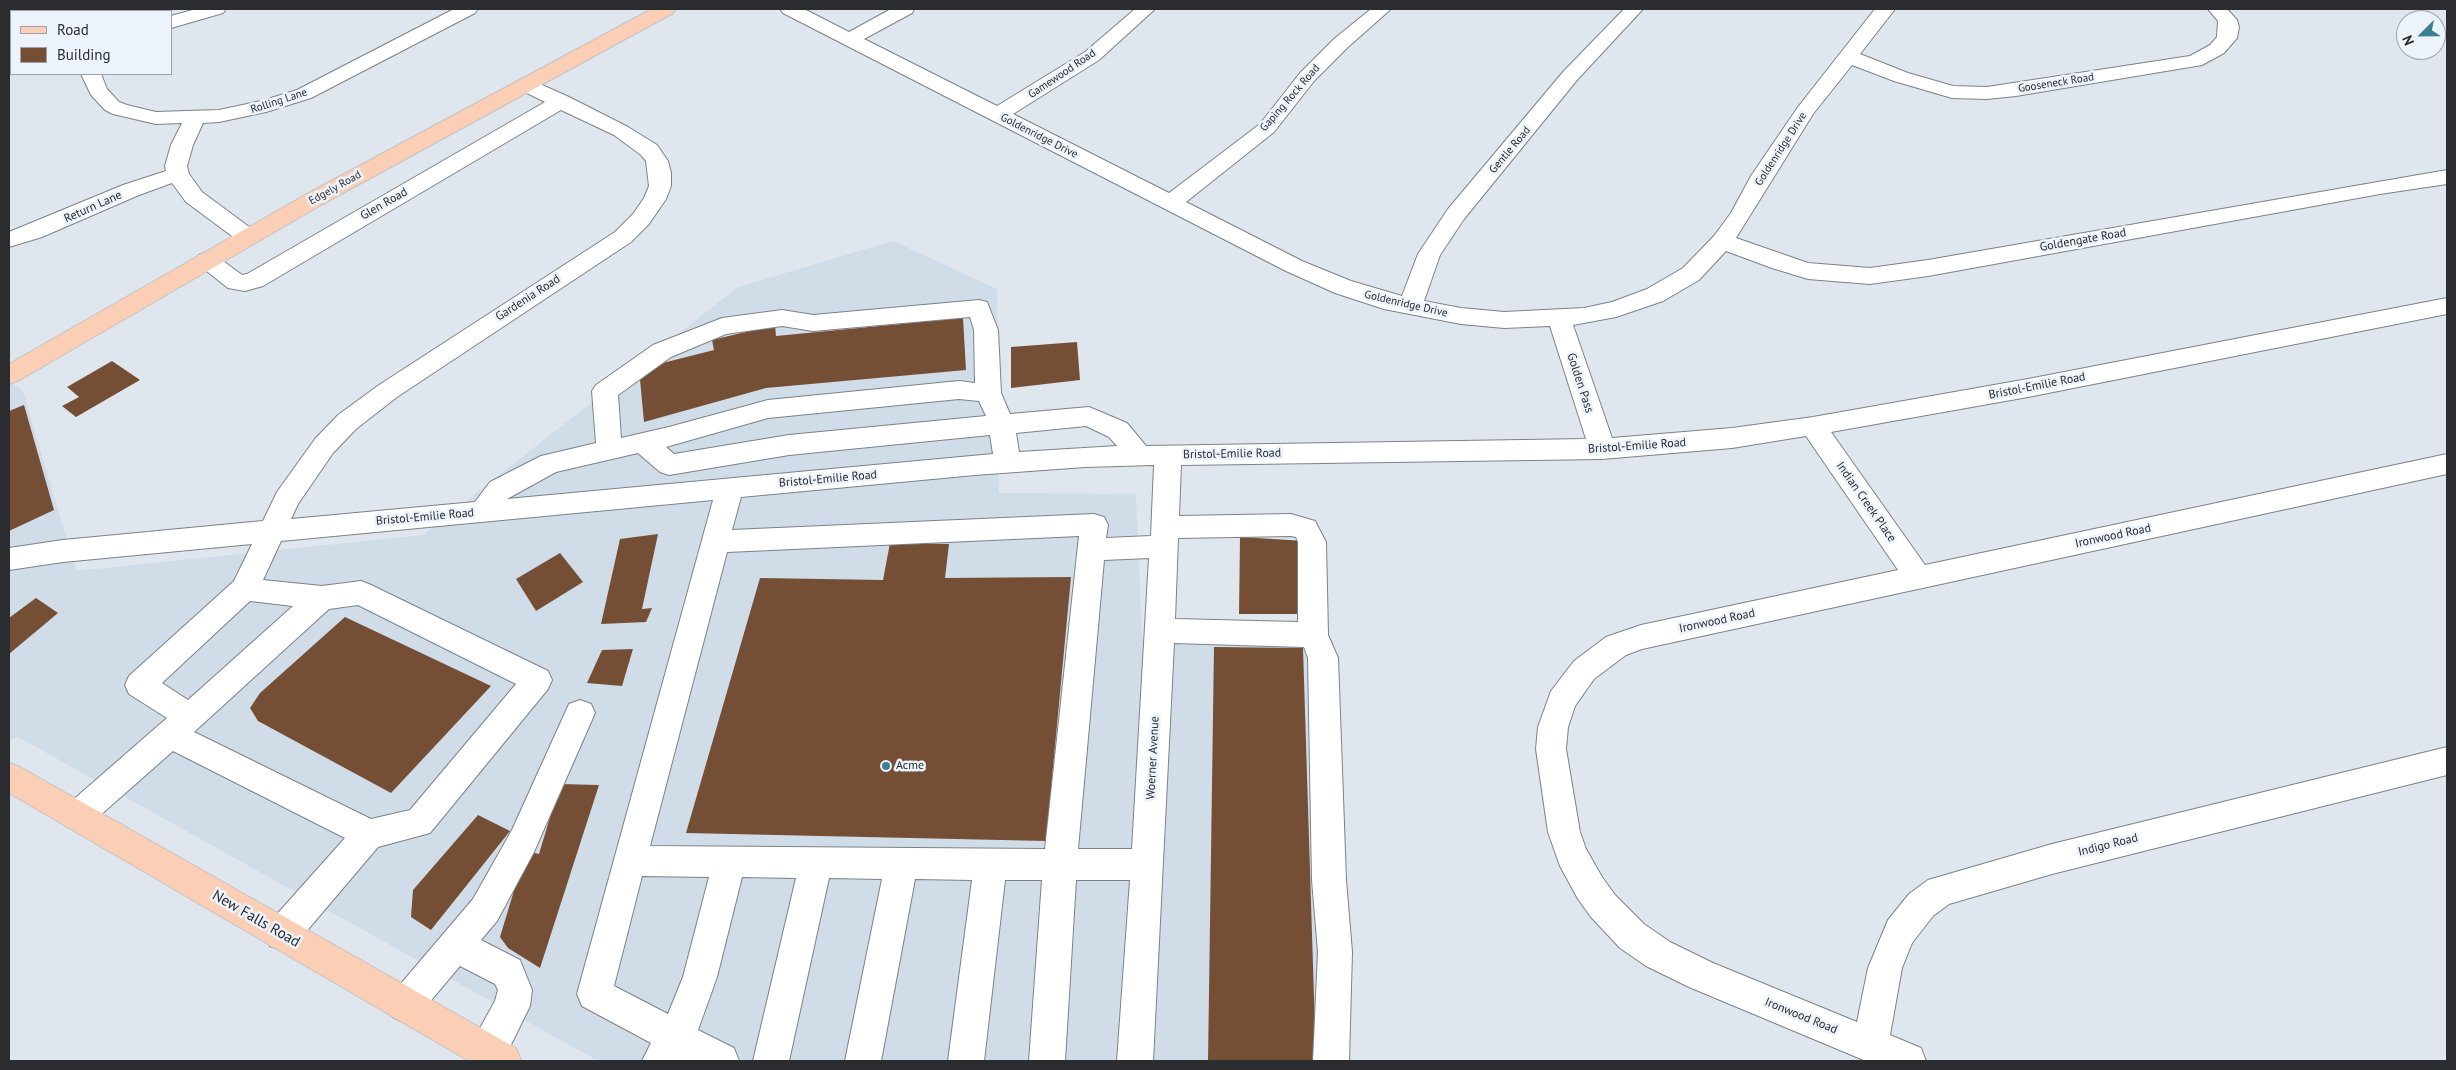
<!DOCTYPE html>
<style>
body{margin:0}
#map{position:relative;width:2456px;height:1070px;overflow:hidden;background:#e0e6ed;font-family:"PT Sans",sans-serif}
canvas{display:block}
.frame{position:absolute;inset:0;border:10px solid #2a2c2f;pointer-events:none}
.legend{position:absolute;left:10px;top:10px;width:162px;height:65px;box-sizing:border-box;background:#edf3fa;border:1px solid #9fa3a9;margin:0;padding:6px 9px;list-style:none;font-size:15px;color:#2a2c2f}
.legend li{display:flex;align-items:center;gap:10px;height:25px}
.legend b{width:25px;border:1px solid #9fa3a9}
.north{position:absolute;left:2396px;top:10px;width:50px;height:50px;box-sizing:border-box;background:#edf3fa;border:1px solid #9fa3a9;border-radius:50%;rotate:247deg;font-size:14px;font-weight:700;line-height:20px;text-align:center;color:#2a2c2f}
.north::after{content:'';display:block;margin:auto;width:18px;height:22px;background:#3c7f90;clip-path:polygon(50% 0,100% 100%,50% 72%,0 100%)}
</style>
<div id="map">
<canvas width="2456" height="1070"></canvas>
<div class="frame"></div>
<ul class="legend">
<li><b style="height:6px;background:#fbceb6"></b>Road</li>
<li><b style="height:14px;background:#744f35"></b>Building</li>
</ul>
<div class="north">N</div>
</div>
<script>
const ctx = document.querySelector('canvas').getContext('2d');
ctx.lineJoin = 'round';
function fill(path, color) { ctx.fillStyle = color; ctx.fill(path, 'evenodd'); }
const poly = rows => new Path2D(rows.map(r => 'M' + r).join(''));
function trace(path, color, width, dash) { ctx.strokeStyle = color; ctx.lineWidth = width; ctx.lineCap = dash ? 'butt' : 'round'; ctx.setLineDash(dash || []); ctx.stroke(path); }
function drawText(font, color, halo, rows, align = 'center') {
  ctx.font = font + ' "PT Sans",sans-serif'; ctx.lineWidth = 5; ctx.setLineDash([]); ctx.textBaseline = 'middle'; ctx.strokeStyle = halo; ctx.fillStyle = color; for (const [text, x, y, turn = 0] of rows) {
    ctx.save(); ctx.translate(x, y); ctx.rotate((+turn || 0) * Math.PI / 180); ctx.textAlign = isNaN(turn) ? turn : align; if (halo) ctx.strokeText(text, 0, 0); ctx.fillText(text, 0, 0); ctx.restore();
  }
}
const built = poly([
 [893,241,997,289,999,493,1136,494,1142,637,1333,641,1351,1061,598,1061,18,737,9,740,9,381,23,391,76,571,423,535,738,287]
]);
const building = poly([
 [963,318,966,370,766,388,644,422,639,369,714,350,712,340,775,325,776,336],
 [1077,342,1080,380,1011,388,1011,347],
 [112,361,140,380,76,417,62,406,79,397,67,387],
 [24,405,54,510,9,531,9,411],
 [658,534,642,609,652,608,646,622,601,624,620,539],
 [1240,537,1306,541,1308,614,1239,614],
 [890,543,949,544,945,578,1071,577,1046,841,686,833,760,578,883,580],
 [560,553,583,582,536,611,516,579],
 [36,598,58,613,9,654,9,618],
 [345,617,491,686,391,793,258,721,250,708,260,693],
 [1214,647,1303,648,1316,1061,1208,1061],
 [633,649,622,686,587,683,602,650],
 [560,784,599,785,540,968,508,948,500,937,526,851,539,854],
 [478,815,510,831,431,930,411,917,413,890]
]);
const minor = poly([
 [65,9,84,9,86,11,67,11,65,9],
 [196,9,226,9,223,13,171,28,171,16,196,9],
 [454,9,478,9,475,13,311,98,266,112,219,122,203,123,193,145,187,166,189,174,202,192,256,232,259,237,256,242,248,244,240,242,186,202,172,183,139,195,42,237,9,247,9,232,123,185,166,171,165,166,171,145,182,123,156,124,113,114,105,110,91,95,81,74,101,74,107,89,119,102,127,105,156,112,219,110,261,101,297,90,454,9],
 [780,9,804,9,849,32,891,9,914,9,912,13,864,39,997,106,1085,52,1135,9,1155,9,1099,60,1013,114,1169,193,1260,124,1300,73,1334,39,1371,9,1391,9,1348,47,1314,81,1274,132,1186,202,1302,261,1351,281,1402,296,1418,254,1448,209,1563,72,1624,9,1643,9,1577,80,1464,219,1440,255,1424,301,1461,308,1504,312,1584,308,1612,302,1647,289,1683,268,1714,236,1731,213,1751,176,1798,107,1875,9,1895,9,1860,54,1908,73,1953,86,1987,87,2190,56,2210,45,2217,37,2218,21,2208,9,2227,9,2237,20,2239,27,2237,38,2224,53,2202,65,2016,96,1987,99,1952,98,1894,81,1852,65,1813,114,1736,238,1808,263,1870,268,1928,260,2447,170,2447,184,2380,194,1928,276,1870,284,1808,279,1772,268,1726,251,1699,280,1663,301,1616,317,1573,325,1612,438,1732,428,1813,417,2028,379,2447,298,2447,314,2028,397,1831,432,1925,565,2447,454,2447,474,1642,649,1626,655,1594,679,1575,706,1568,727,1566,749,1580,832,1586,849,1602,877,1615,895,1644,924,1670,942,1713,963,1857,1022,1868,968,1888,920,1909,894,1928,880,2052,844,2447,747,2447,775,2052,874,1949,904,1933,916,1912,943,1902,968,1890,1035,1921,1048,1926,1061,1866,1061,1689,987,1646,966,1620,948,1591,917,1578,899,1560,866,1548,832,1536,749,1538,727,1551,691,1574,661,1606,637,1641,625,1898,570,1806,436,1732,448,1602,459,1181,465,1179,516,1291,514,1315,521,1326,542,1328,635,1338,658,1346,880,1352,952,1349,1061,1313,1061,1318,952,1312,880,1308,658,1304,647,1174,643,1153,1061,1117,1061,1130,880,1076,880,1065,1061,1029,1061,1042,880,1005,880,984,1061,948,1061,972,880,915,879,881,1061,845,1061,882,879,829,878,789,1061,753,1061,796,878,742,877,717,977,698,1030,734,1048,739,1061,642,1061,651,1043,582,1006,577,994,713,500,281,541,263,580,322,586,361,581,371,585,548,671,552,680,548,689,430,833,378,847,294,946,282,950,270,946,265,934,270,922,345,838,173,751,88,826,77,831,66,826,61,816,66,806,167,718,129,694,125,685,129,676,234,581,252,544,63,562,9,570,9,548,63,540,263,521,277,492,315,439,338,415,379,385,615,232,633,214,644,198,649,186,646,161,641,155,614,135,561,110,263,286,245,291,228,288,199,265,195,260,199,255,207,252,215,255,242,275,247,274,545,102,519,89,516,85,519,81,526,79,533,81,569,97,628,127,657,145,668,161,671,173,671,186,666,199,649,224,631,242,397,397,356,429,333,453,298,504,291,519,475,502,490,482,541,456,596,443,592,391,596,385,653,345,722,318,782,310,813,315,979,300,987,302,998,330,1001,393,1010,414,1089,407,1127,423,1146,446,1586,439,1550,326,1504,328,1461,324,1384,309,1335,293,1286,271,783,13,780,9],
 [970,317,974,330,975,383,959,381,768,400,669,427,621,438,618,395,671,357,726,334,782,326,813,331,970,317],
 [959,399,979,401,986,416,789,435,674,454,666,447,768,418,959,399],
 [1086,426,1109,437,1117,446,1019,452,1016,433,1086,426],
 [990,435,993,454,507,499,556,472,638,453,660,472,669,475,789,455,990,435],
 [1154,465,1151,536,1106,538,1108,525,1104,517,1094,514,732,530,741,497,975,475,1085,467,1154,465],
 [1079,536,1045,849,650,846,727,552,1079,536],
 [1291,536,1296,537,1298,542,1298,622,1175,619,1178,538,1291,536],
 [1149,558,1132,849,1078,849,1104,560,1149,558],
 [250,601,293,606,188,700,162,683,250,601],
 [358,605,516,684,410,810,371,819,194,732,329,609,358,605],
 [642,876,709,877,683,977,668,1014,614,986,642,876],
 [9,35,11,35,11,47,9,47,9,35],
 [580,700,591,704,595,713,534,852,497,921,481,940,520,960,532,990,530,1006,503,1061,467,1061,474,1039,495,1001,498,990,495,984,460,966,417,1017,405,1023,393,1017,387,1005,393,993,473,899,512,830,569,704,580,700]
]);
const major = poly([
 [652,9,676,9,673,13,321,205,18,381,9,384,9,364,305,195,652,9],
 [9,763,20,767,516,1048,521,1061,469,1061,9,793,9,763]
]);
const markers = [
 [886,766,5,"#3c7f90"]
];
const farStreetnames = [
 ["Gamewood Road",1062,74,-34],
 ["Gooseneck Road",2056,83,-9],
 ["Gaping Rock Road",1290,98,-49],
 ["Rolling Lane",279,101,-18],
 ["Goldenridge Drive",1039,136,27],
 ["Goldenridge Drive",1781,149,-57],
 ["Gentle Road",1510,150,-50],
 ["Edgely Road",335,188,-29],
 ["Goldenridge Drive",1406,304,13]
];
const streetNames = [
 ["Glen Road",384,204,-30],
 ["Return Lane",93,207,-24],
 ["Goldengate Road",2083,240,-10],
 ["Gardenia Road",528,298,-33],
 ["Golden Pass",1580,383,72],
 ["Bristol-Emilie Road",2037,386,-11],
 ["Bristol-Emilie Road",1637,446,-4],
 ["Bristol-Emilie Road",1232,454,-1],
 ["Bristol-Emilie Road",828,479,-5],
 ["Indian Creek Place",1866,502,55],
 ["Bristol-Emilie Road",425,517,-5],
 ["Ironwood Road",2113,536,-12],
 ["Ironwood Road",1717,621,-12],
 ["Woerner Avenue",1153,758,-87],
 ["Indigo Road",2108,845,-14],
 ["Ironwood Road",1801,1016,22]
];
const poiNames = [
 ["Acme",896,766]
];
const nearStreetnames = [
 ["New Falls Road",256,919,30]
];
fill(built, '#d0dce8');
fill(building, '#744f35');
trace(minor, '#7c8288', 2);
trace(major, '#c3c4c5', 2);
fill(minor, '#fff');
fill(major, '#fbceb6');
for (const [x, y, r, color] of markers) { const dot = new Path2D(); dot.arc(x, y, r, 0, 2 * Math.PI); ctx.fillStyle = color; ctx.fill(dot); trace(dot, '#edf3fa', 2); }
drawText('11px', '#2a2c2f', '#edf3fa', farStreetnames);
drawText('12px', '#2a2c2f', '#edf3fa', streetNames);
drawText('12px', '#2a2c2f', '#edf3fa', poiNames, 'left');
drawText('15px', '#2a2c2f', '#edf3fa', nearStreetnames);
</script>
